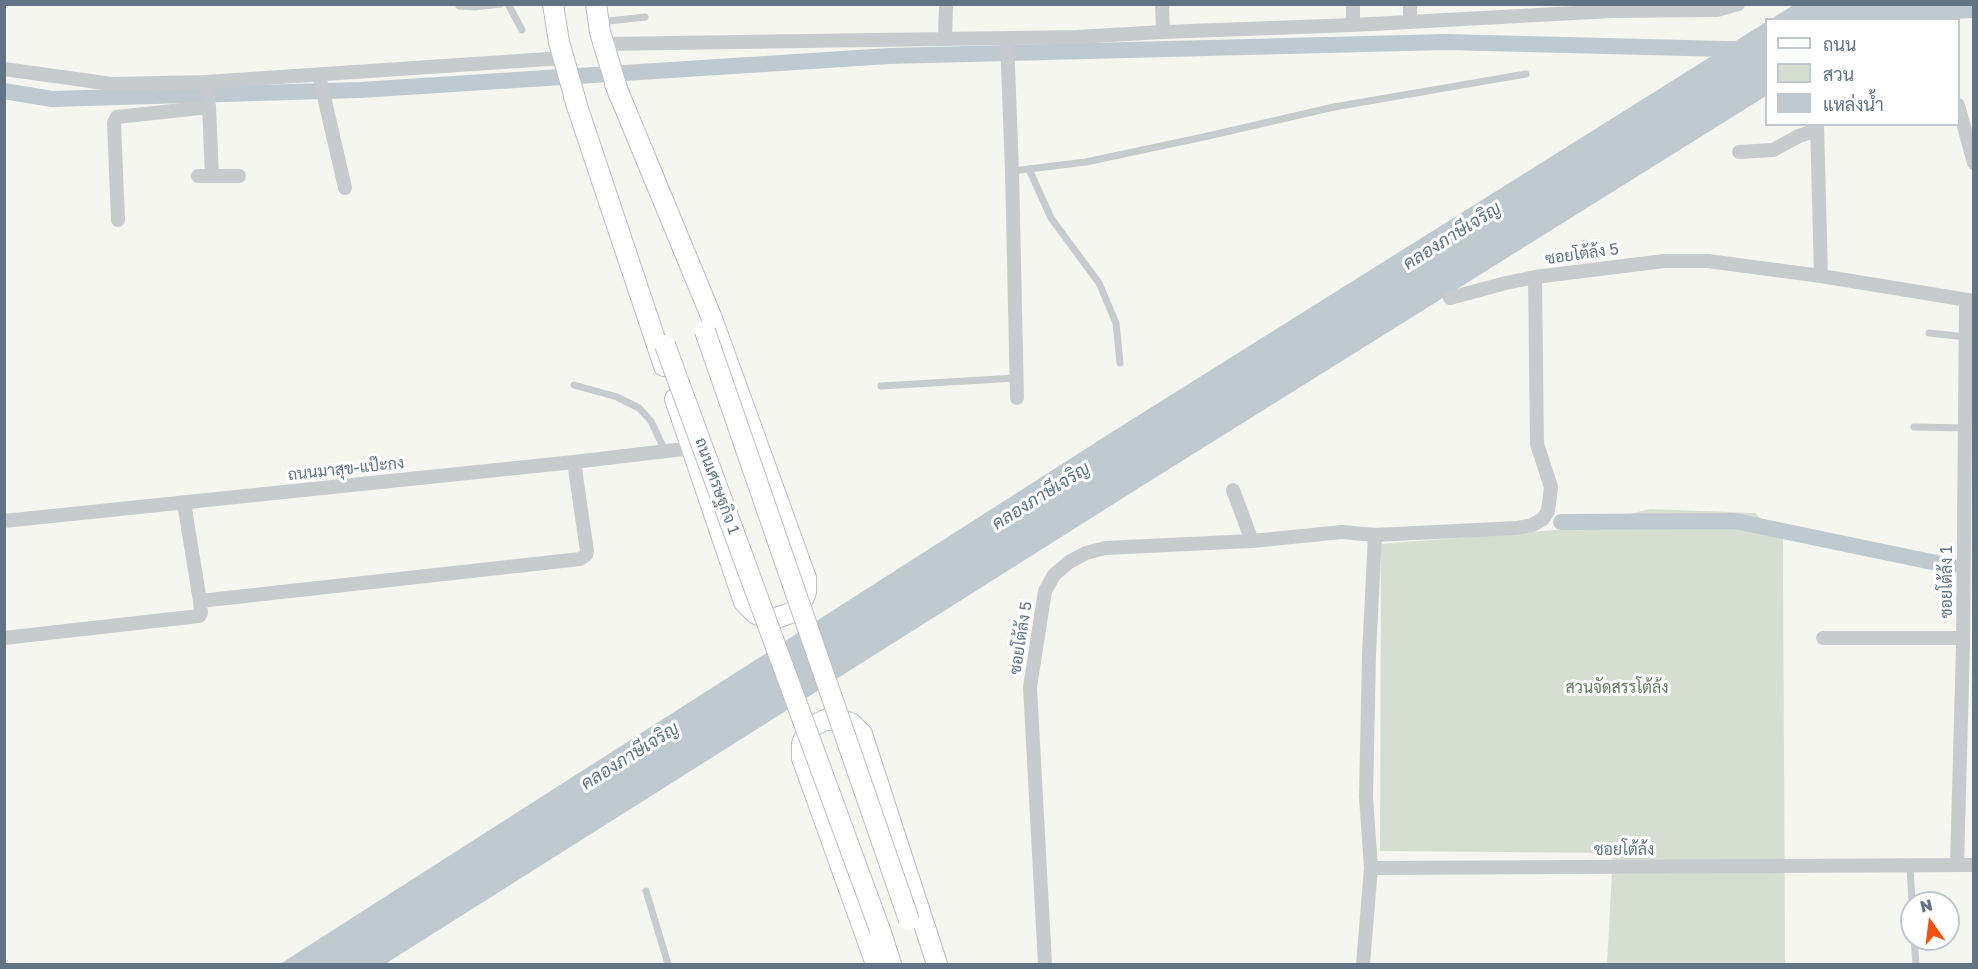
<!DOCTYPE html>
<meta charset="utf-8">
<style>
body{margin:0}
#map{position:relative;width:1978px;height:969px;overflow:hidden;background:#f6f6f1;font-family:"Golos Text",Sarabun,sans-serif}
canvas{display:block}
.frame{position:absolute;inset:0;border:6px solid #617486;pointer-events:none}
.legend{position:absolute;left:1765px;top:18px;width:195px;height:108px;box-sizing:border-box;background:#fff;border:2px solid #c0c7cf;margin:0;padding:8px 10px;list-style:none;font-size:18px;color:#617486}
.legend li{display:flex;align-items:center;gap:12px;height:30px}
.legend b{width:30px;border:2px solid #c0c7cf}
.north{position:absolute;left:1900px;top:891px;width:60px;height:60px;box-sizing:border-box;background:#fff;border:2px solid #c0c7cf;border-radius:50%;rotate:346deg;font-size:16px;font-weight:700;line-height:24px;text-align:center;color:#617486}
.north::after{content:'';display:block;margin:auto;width:21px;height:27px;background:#f54f12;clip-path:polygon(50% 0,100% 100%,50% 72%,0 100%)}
</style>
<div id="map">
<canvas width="1978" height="969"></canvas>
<div class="frame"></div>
<ul class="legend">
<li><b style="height:8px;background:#fff"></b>ถนน</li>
<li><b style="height:16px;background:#d6ded2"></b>สวน</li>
<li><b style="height:16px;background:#becacf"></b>แหล่งน้ำ</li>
</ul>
<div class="north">N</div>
</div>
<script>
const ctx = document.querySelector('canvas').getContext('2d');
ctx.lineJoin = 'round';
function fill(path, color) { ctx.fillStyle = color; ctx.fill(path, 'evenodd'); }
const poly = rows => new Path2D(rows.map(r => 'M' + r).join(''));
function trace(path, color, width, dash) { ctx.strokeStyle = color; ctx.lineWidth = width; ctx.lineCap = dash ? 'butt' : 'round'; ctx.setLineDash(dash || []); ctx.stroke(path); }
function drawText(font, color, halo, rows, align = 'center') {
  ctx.font = font + ' "Golos Text",Sarabun,sans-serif'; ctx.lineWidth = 6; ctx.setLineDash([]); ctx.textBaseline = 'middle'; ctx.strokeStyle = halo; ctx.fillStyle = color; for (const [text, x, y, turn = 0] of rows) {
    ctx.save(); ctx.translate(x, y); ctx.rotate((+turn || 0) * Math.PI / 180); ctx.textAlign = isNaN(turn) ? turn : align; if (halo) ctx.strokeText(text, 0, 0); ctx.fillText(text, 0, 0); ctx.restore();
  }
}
const green = poly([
 [1650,509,1755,513,1783,539,1785,964,1607,964,1613,853,1380,851,1381,544,1568,529]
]);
const water = poly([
 [1795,4,1912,4,1912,5,1888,19,1771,19],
 [1766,22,1766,96,1142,486,385,964,280,964,1112,432]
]);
const canal = poly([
 [1878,14,1974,10],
 [4,91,52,99,360,90,889,56,1445,42,1766,50],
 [1561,522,1735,521,1951,566]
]);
const lane = poly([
 [458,4,459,6,475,7,500,4],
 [508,4,522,30],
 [600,22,645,17],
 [1029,169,1051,218,1099,283,1116,323,1120,363],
 [1012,171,1086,162,1208,136,1334,107,1526,74],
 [1929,333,1966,337],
 [574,385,617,397,639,408,651,421,665,451],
 [881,386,1016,378],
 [1914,427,1965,428],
 [1910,866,1912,903],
 [646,891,668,964],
 [1914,939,1916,964]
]);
const street = poly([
 [1162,4,1163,32],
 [1410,22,1410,4],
 [1353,25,1353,4],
 [945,39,946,4],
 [1007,39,1012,171,1017,398],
 [603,44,1077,37,1163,32,1353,25,1612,11,1717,10,1738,4],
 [4,69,112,84,206,82,563,58],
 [319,75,345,188],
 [206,82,209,107,212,176],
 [1958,105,1974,163],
 [1817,124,1821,276],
 [1739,152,1773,150,1799,136,1817,130],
 [198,176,239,176],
 [118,220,114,123,117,117,209,107],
 [1450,298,1506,283,1535,277],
 [1233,490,1252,541],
 [4,521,574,462,692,448],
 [200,601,580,559,586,555,587,551,574,462],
 [4,638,199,616,201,613,200,601,184,503],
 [1823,638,1963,638],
 [1957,864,1963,646,1966,300],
 [1371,868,1974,865],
 [1045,964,1030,687,1045,591,1054,575,1069,562,1086,553,1105,548,1252,541,1342,532,1375,535,1517,528,1532,525,1543,519,1548,511,1551,487,1537,444,1535,277,1664,261,1708,261,1821,276,1974,301],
 [1363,964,1371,868,1366,797,1369,655,1375,535]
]);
const secondary = poly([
 [553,4,559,42,578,109],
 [596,4,600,32,619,95],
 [615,84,711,316,806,578,806,592,802,602,794,611,788,614,776,618,764,617,756,614,744,602,675,399],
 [574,97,664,366],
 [880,930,891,964],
 [876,964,802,758,802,744,806,734,815,725,825,720,843,720,852,724,862,734,937,964]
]);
const secondaryBridge = poly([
 [705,331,909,920],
 [665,345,880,930]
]);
const streetNames = [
 ["ซอยโต้ล้ง 5",1582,254,-8],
 ["ถนนมาสุข-แป๊ะกง",346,469,-6],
 ["ถนนเศรษฐกิจ 1",717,486,70],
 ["ซอยโต้ล้ง 1",1947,582,-90],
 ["ซอยโต้ล้ง 5",1021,638,-81],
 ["ซอยโต้ล้ง",1624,850]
];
const parkNames = [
 ["สวนจัดสรรโต้ล้ง",1617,688]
];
const waterNames = [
 ["คลองภาษีเจริญ",1452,236,-32],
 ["คลองภาษีเจริญ",1041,496,-32],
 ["คลองภาษีเจริญ",630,756,-32]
];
fill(green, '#d6ded2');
fill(water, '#becacf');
trace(canal, '#becacf', 16);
trace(secondary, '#b9bec3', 22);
trace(lane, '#c8cbce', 7);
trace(street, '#c8cbce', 14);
trace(secondary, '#fff', 20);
trace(secondaryBridge, '#b9bec3', 22, []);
trace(secondaryBridge, '#fff', 20);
drawText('16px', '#617486', '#fff', streetNames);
drawText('16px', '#667c61', '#fff', parkNames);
drawText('italic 18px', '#5d7783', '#fff', waterNames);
</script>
